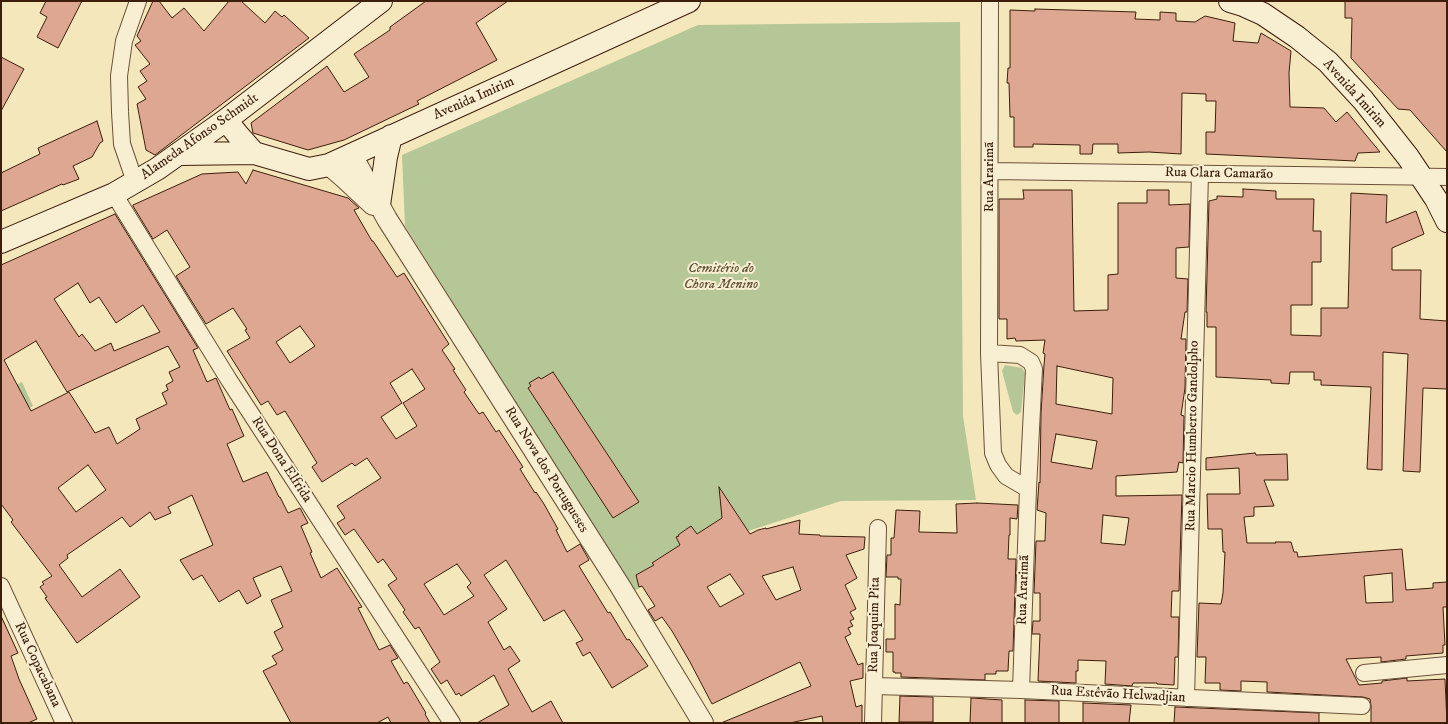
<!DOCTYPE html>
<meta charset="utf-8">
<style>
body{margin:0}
#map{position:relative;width:1448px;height:724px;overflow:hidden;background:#f5e7bc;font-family:"IM FELL DW Pica",serif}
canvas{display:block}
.frame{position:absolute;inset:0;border:2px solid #3c1e0b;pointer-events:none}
</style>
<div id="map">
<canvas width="1448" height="724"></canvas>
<div class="frame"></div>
</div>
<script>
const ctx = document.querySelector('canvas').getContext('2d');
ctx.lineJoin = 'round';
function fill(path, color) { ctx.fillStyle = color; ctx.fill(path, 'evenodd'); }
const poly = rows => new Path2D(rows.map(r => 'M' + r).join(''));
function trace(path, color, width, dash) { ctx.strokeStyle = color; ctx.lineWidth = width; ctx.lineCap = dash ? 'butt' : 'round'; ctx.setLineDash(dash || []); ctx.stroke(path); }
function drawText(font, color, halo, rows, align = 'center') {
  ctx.font = font + ' "IM FELL DW Pica",serif'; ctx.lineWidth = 4; ctx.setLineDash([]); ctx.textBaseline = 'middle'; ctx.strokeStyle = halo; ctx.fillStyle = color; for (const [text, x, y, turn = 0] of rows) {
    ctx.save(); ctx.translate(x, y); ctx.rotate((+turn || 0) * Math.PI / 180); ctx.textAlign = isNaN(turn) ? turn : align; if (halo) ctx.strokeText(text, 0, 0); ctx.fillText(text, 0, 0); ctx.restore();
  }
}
const green = poly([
 [960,22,963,416,976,500,841,501,742,533,634,591,405,226,402,155,698,25],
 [1005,365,1022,368,1025,373,1021,412,1017,415,1013,412,1002,371],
 [22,382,33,406,1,422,1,392]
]);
const building = poly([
 [46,1,82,1,58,48,37,37,47,17,40,13,46,1],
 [153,1,159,1,172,18,184,8,204,31,229,1,241,1,265,23,275,11,282,17,284,15,309,38,155,155,146,150,137,104,146,99,138,87,147,81,140,71,150,64,135,45,141,41,137,36,153,1],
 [426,1,508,1,476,23,497,60,417,101,419,104,344,140,308,150,253,133,251,123,327,66,344,92,369,77,354,54,390,30,390,27,426,1],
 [1345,1,1447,1,1447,152,1410,110,1398,109,1351,58,1352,18,1345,18,1345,1],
 [1035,9,1136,12,1135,19,1160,20,1160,12,1176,13,1176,21,1195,22,1205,16,1235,23,1233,41,1258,43,1261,33,1291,51,1289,73,1290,107,1324,108,1336,122,1347,112,1380,152,1358,153,1355,161,1206,154,1206,132,1215,132,1216,101,1206,101,1206,94,1182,93,1181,154,1149,152,1118,153,1118,144,1093,144,1092,154,1080,154,1080,145,1033,144,1033,147,1014,147,1014,117,1010,117,1009,83,1007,83,1008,68,1010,68,1010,10,1035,11,1035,9],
 [1,57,24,69,1,111,1,57],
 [97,121,103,141,100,143,92,157,73,166,79,179,63,185,62,184,1,211,1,173,40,154,38,148,97,121],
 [253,170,348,198,359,208,354,210,372,241,373,241,397,277,404,273,449,344,442,350,455,369,453,370,466,390,464,392,479,414,483,412,496,432,499,430,523,467,520,469,535,493,536,492,544,504,558,529,556,530,567,552,580,544,589,560,579,566,608,613,610,612,627,640,629,639,648,666,612,688,590,652,583,656,576,643,583,640,564,610,544,621,506,560,484,575,507,609,488,622,504,650,510,646,520,661,508,669,532,712,551,701,563,723,477,723,509,705,494,675,461,696,459,693,456,695,447,680,441,684,431,669,440,662,419,627,415,629,403,612,405,610,388,585,397,579,383,559,378,563,354,529,345,535,337,523,345,518,337,506,381,478,367,458,355,466,352,463,322,482,312,467,317,463,285,411,277,415,268,401,261,405,227,351,250,338,245,330,247,329,233,308,206,324,176,276,190,267,167,230,153,239,133,206,133,205,202,174,238,172,246,184,253,170],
 [300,326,315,346,290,363,276,342,300,326],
 [412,369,425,389,403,403,417,426,396,439,381,417,402,403,390,383,412,369],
 [457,564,471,583,467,587,474,596,444,615,424,584,457,564],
 [1243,189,1276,191,1276,199,1314,199,1313,231,1321,231,1321,262,1312,262,1312,305,1291,305,1291,335,1321,336,1321,308,1348,308,1351,193,1387,195,1386,223,1416,211,1424,234,1392,248,1392,270,1421,270,1420,319,1447,321,1447,389,1423,388,1420,472,1403,471,1408,354,1383,352,1382,470,1367,469,1371,387,1321,385,1321,380,1314,380,1314,372,1290,372,1289,384,1271,383,1271,380,1216,377,1216,327,1207,327,1207,312,1206,312,1209,201,1217,199,1217,196,1243,197,1243,189],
 [1023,190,1072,190,1074,311,1108,310,1108,275,1118,274,1118,203,1147,203,1147,190,1169,190,1169,205,1190,204,1189,247,1176,248,1176,278,1188,279,1187,312,1185,312,1181,339,1186,339,1185,388,1181,415,1184,416,1183,463,1179,462,1177,472,1116,476,1116,496,1182,495,1179,591,1172,591,1171,617,1179,617,1178,657,1175,657,1174,685,1157,684,1157,683,1133,683,1132,686,1105,684,1106,661,1078,660,1078,671,1076,671,1076,683,1038,681,1040,634,1032,634,1033,621,1040,621,1040,593,1034,593,1036,541,1045,541,1046,513,1037,510,1039,482,1040,483,1041,413,1044,365,1045,354,1043,353,1045,340,1016,341,1015,338,1007,339,1007,319,999,319,999,199,1024,199,1023,190],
 [1057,366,1113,378,1112,414,1056,404,1057,366],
 [1056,434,1097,441,1092,469,1051,462,1056,434],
 [1103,515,1129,518,1125,545,1101,543,1103,515],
 [115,214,198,348,193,350,207,382,216,378,230,410,232,409,244,436,227,444,243,482,267,472,279,497,280,497,288,513,300,508,308,523,301,526,312,552,310,553,321,578,337,568,362,607,358,608,379,650,390,645,398,658,391,661,404,684,406,682,408,683,426,713,425,714,430,723,391,723,388,717,377,723,291,723,263,671,277,664,272,656,283,650,274,632,283,627,271,600,292,591,281,566,253,578,261,596,247,604,239,590,219,602,202,575,193,580,180,560,213,545,192,495,168,507,171,513,155,520,150,512,130,527,122,517,67,555,68,558,59,565,82,597,120,569,140,597,77,643,47,601,45,598,47,597,40,587,44,584,42,582,52,576,11,522,13,520,1,504,1,265,115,214],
 [78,283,90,303,99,297,116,323,143,305,160,332,114,351,111,343,95,351,82,334,79,337,54,299,78,283],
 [36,341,67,392,168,346,180,367,169,372,173,381,166,385,168,390,162,393,167,404,136,419,140,429,117,444,109,427,95,433,69,392,31,411,4,360,36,341],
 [88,465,106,490,76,512,58,488,88,465],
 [553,372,639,502,613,518,528,388,531,386,529,383,539,377,541,379,553,372],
 [1255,453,1256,455,1287,454,1288,480,1264,480,1274,506,1254,507,1254,516,1244,517,1247,543,1276,543,1275,542,1291,542,1294,552,1297,552,1298,557,1402,549,1406,590,1433,588,1433,583,1447,582,1447,607,1443,607,1445,645,1443,645,1443,653,1406,656,1406,659,1381,662,1381,657,1346,659,1359,685,1382,683,1382,681,1407,678,1407,681,1445,679,1447,723,1371,723,1371,706,1370,699,1363,697,1267,692,1267,682,1241,681,1241,691,1220,690,1220,683,1205,683,1206,657,1197,657,1199,603,1221,604,1223,593,1225,552,1223,552,1222,529,1208,529,1207,494,1240,494,1239,468,1206,470,1206,458,1255,453],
 [1392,573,1393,602,1366,603,1364,576,1392,573],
 [719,487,750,534,758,530,766,528,766,529,800,520,799,534,820,535,820,536,865,537,864,549,846,555,857,578,845,585,856,609,850,612,854,619,850,621,853,626,848,628,851,634,845,637,858,665,863,663,863,678,850,681,856,707,862,705,862,723,823,723,822,716,790,723,721,723,811,686,800,662,712,704,690,662,672,631,662,617,655,621,648,610,655,606,642,586,639,587,636,575,654,565,652,563,680,545,676,537,679,536,678,535,691,526,697,534,722,518,719,487],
 [793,567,801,590,776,600,762,576,793,567],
 [730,574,744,594,720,607,707,587,730,574],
 [977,503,1018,505,1017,519,1010,518,1010,535,1009,535,1008,559,1016,559,1013,651,1009,651,1008,671,996,671,996,674,985,674,985,680,901,677,901,673,895,673,895,672,893,672,893,652,886,652,886,639,895,639,895,604,900,605,901,579,898,579,898,577,886,577,887,555,891,555,891,538,894,538,896,510,920,511,919,532,957,533,956,504,977,503],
 [1,616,18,653,11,656,19,679,37,719,28,723,1,723,1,616],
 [900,696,933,697,933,722,899,722,900,696],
 [971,698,1002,700,1002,723,970,723,971,698],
 [1025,700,1059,701,1059,723,1025,723,1025,700],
 [1083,703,1131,705,1129,723,1083,723,1083,703],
 [1175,707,1319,713,1319,723,1174,723,1175,707]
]);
const minor = poly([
 [990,1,989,353,993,453,998,465,1006,476,1028,489,1021,690],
 [990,171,1447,177],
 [135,182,122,144,120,112,119,76,124,41,138,1],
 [114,194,229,380,452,723],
 [989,353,1020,355,1031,362,1034,369,1028,489],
 [1,586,64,723],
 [1364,673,1447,665],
 [874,686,1021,690,1362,706],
 [1186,698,1200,174],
 [873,723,878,528]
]);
const tertiary = poly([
 [352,155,387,219,620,586,703,723],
 [329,165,344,178,373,205]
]);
const secondary = poly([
 [1230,1,1243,5,1263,14,1297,37,1328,62,1363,100,1408,157,1436,199,1447,221],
 [226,120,238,135,254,153],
 [179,154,254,153,309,169,329,165,689,1],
 [379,205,386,157,391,136],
 [1,242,114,194,157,169,226,120,381,1]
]);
const streetNames = [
 ["Avenida Imirim",1354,94,48],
 ["Avenida Imirim",474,99,-24],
 ["Alameda Afonso Schmidt",200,137,-35],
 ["Rua Clara Camarão",1219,174,1],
 ["Rua Ararimã",990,177,-90],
 ["Rua Marcio Humberto Gandolpho",1193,436,-89],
 ["Rua Dona Elfrida",281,460,57],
 ["Rua Nova dos Portugueses",546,470,58],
 ["Rua Ararimã",1024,590,-88],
 ["Rua Joaquim Pita",875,625,-89],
 ["Rua Copacabana",37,665,65],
 ["Rua Estêvão Helwadjian",1118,695,3]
];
const parkNames = [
 ["Cemitério do",721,269],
 ["Chora Menino",721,285]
];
fill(green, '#b5c796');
fill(building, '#dea791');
trace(building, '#3c1e0b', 1);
trace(minor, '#6a5037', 18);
trace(tertiary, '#6a5037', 22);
trace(secondary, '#3c1e0b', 24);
trace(minor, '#f8efd3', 16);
trace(tertiary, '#f8efd3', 20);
trace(secondary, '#f8efd3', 22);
drawText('14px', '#3c1e0b', '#f8efd3', streetNames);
drawText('italic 14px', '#605135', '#f8efd3', parkNames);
</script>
